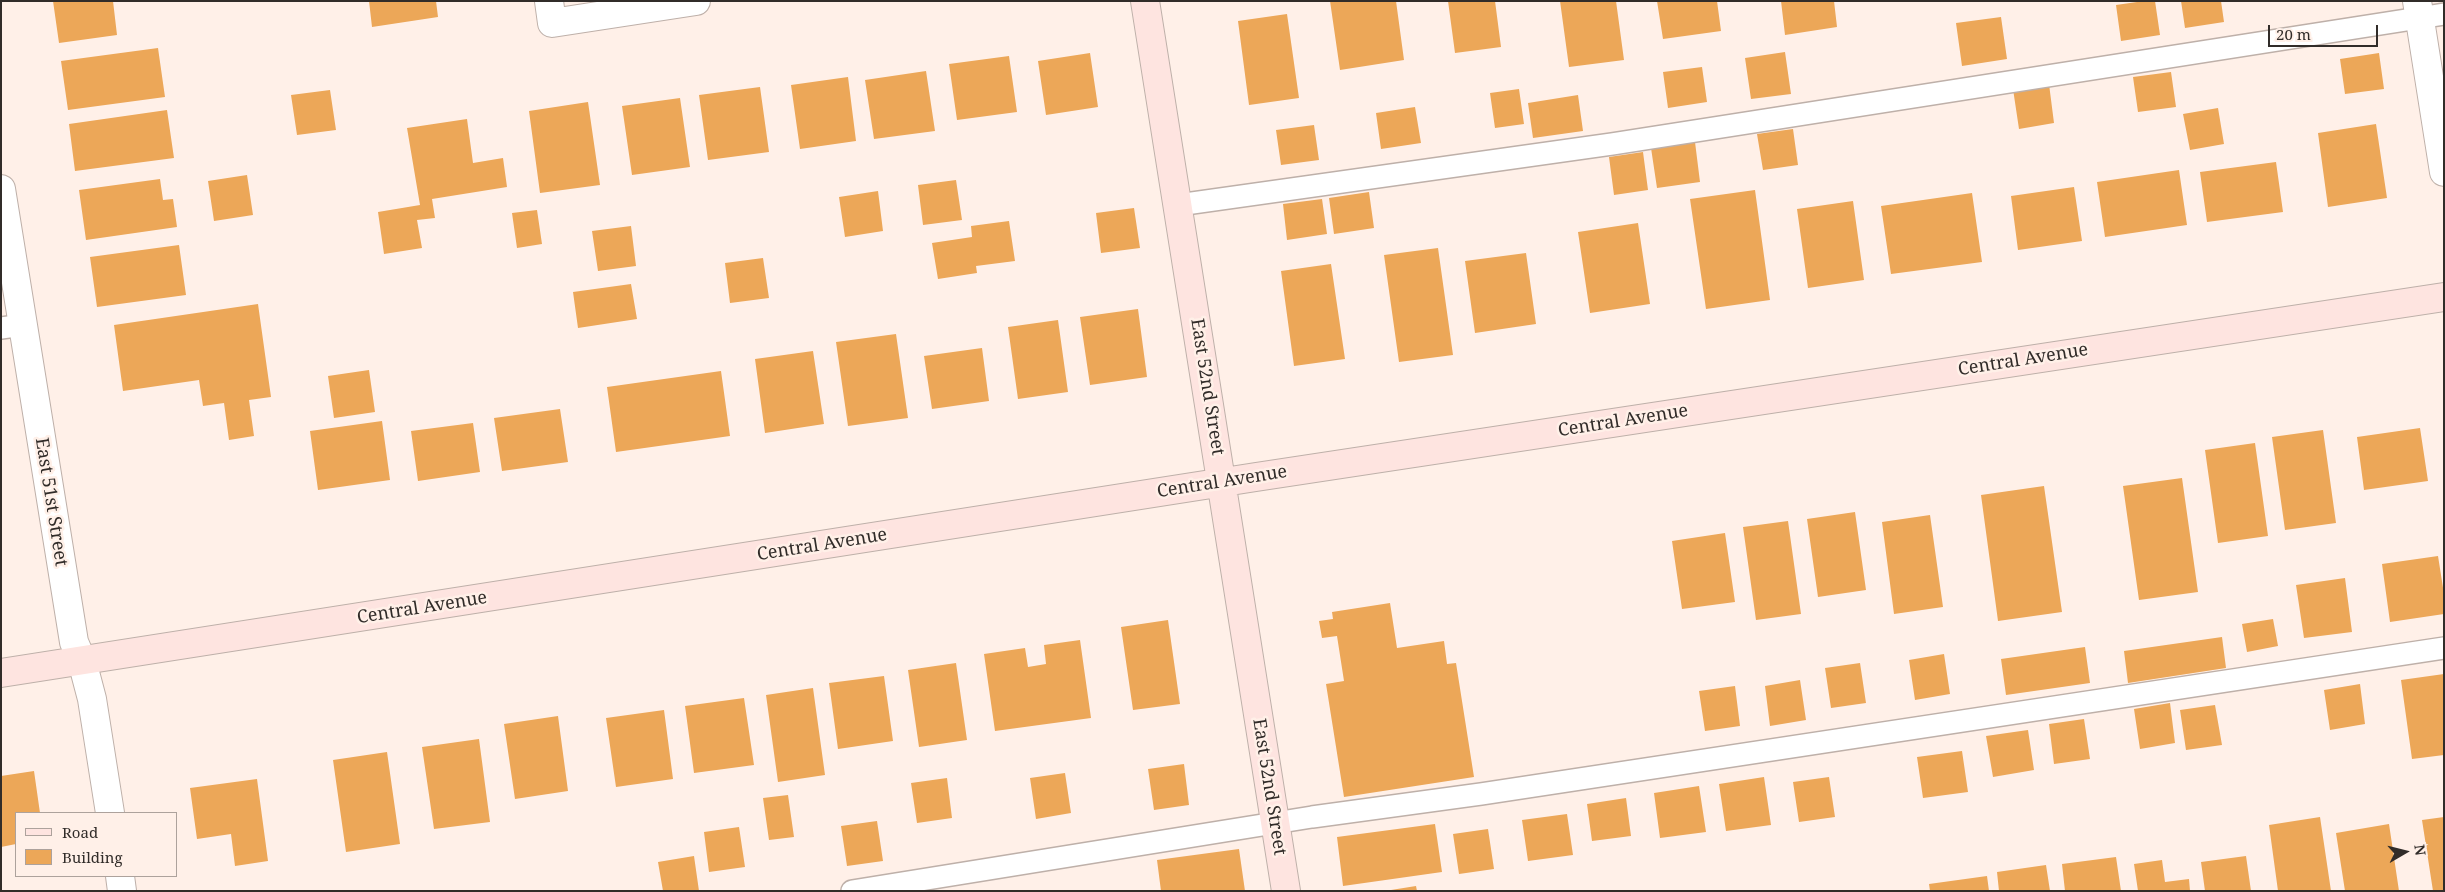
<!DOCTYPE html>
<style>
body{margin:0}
#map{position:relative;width:2445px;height:892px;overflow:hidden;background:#fff0e8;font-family:"Noto Serif",serif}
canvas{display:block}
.frame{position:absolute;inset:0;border:2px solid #312c29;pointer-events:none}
.legend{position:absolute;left:15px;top:812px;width:162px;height:65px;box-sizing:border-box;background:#fff0e8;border:1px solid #ada29c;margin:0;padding:6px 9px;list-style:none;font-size:15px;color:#312c29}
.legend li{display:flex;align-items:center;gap:10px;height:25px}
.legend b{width:25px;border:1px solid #ada29c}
.north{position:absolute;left:2380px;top:827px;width:50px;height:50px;-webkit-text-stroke:4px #fff0e8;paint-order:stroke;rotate:82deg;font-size:14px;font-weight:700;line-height:20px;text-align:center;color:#312c29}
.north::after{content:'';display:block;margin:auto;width:18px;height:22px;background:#312c29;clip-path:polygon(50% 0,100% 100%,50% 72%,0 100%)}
.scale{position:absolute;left:2268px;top:25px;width:110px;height:22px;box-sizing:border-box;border:2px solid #312c29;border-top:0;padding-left:6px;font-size:15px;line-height:18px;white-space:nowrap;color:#312c29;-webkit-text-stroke:4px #fff0e8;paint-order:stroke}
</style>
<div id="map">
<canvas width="2445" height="892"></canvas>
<div class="frame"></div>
<ul class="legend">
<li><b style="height:6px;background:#fee4e0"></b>Road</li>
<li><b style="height:14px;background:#eca758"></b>Building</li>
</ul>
<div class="north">N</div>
<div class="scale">20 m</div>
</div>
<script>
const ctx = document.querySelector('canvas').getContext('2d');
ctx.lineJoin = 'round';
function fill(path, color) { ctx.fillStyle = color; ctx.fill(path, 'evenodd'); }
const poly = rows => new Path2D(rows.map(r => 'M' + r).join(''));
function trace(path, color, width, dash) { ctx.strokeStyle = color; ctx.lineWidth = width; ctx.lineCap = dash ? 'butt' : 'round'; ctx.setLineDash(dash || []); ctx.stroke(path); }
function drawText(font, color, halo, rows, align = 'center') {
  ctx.font = font + ' "Noto Serif",serif'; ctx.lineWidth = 5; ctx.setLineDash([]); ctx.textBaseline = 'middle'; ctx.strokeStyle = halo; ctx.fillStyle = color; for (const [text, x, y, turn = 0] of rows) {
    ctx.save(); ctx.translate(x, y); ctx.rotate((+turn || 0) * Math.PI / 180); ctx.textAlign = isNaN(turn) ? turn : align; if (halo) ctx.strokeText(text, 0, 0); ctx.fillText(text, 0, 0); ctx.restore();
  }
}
const building = poly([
 [53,1,113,1,117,35,59,43],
 [369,1,436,1,438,17,372,27],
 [1330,1,1396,1,1404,60,1340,70],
 [1448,1,1495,1,1501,47,1455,53],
 [1560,1,1616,1,1624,60,1569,67],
 [1657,1,1717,1,1721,31,1663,39],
 [1781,1,1834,1,1837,27,1785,35],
 [2144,1,2155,1,2160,35,2121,41,2116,5],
 [2181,1,2221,1,2224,22,2185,28],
 [1287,14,1299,98,1249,105,1238,21],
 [2001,17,2007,59,1962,66,1956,23],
 [158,48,165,97,68,110,61,61],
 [1785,52,1791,94,1751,99,1745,58],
 [1090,53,1098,107,1046,115,1038,61],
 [2379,53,2384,89,2345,94,2340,59],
 [1009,56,1017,112,957,120,949,64],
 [1702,67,1707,102,1668,108,1663,72],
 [926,71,935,131,874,139,865,80],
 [2171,72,2176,107,2138,112,2133,77],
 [848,77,856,141,800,149,791,85],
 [2049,84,2054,123,2019,129,2013,89],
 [760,87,769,152,708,160,699,95],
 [1519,89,1524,124,1495,128,1490,93],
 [330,90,336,130,297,135,291,95],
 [1578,95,1583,131,1533,138,1528,103],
 [680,98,690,167,632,175,622,106],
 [588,102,600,185,540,193,529,111],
 [1415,107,1421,143,1381,149,1376,113],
 [2218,108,2224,144,2190,150,2183,114],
 [167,110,174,158,75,171,69,124],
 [467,119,473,163,503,158,507,187,432,199,435,218,417,220,422,248,384,254,378,212,420,205,407,128],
 [2376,124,2387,198,2328,207,2318,133],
 [1314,125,1319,160,1281,165,1276,130],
 [1793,129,1798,165,1763,170,1757,134],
 [1695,142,1700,182,1657,188,1651,148],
 [1643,152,1648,190,1614,195,1609,157],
 [2276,162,2283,212,2207,222,2200,172],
 [2179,170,2187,225,2105,237,2097,182],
 [247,175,253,215,214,221,208,181],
 [160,179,163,200,173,199,177,227,86,240,79,190],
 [956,180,962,220,923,225,918,185],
 [2074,187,2082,241,2018,250,2011,196],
 [1755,190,1770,300,1706,309,1690,199],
 [878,191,883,231,845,237,839,197],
 [1369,192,1374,228,1334,234,1329,198],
 [1972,193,1982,262,1891,274,1881,206],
 [1322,199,1327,234,1287,240,1283,204],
 [1853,201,1864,280,1808,288,1797,209],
 [1134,208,1140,248,1101,253,1096,213],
 [537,210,542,244,517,248,512,213],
 [1009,221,1015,261,976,266,977,273,938,279,932,243,972,237,971,226],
 [1638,223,1650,304,1590,313,1578,232],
 [631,226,636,266,598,271,592,231],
 [179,245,186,295,97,307,90,257],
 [1438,248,1453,355,1399,362,1384,255],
 [1526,253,1536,324,1475,333,1465,261],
 [763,258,769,298,730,303,725,263],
 [1331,264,1345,359,1294,366,1281,271],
 [631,284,637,319,578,328,573,292],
 [258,304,271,397,249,400,254,436,229,440,224,403,203,406,199,380,123,391,114,325],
 [1138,309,1147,377,1090,385,1080,317],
 [1058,320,1068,392,1018,399,1008,327],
 [896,334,908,418,848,426,836,342],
 [982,348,989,401,932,409,924,356],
 [813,351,824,424,765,433,755,359],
 [369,370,375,412,334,418,328,376],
 [721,371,730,436,616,452,607,387],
 [560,409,568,462,502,471,494,418],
 [382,421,390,480,318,490,310,431],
 [473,423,480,472,418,481,411,431],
 [2420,428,2428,481,2364,490,2357,437],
 [2323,430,2336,523,2285,530,2272,437],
 [2255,443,2268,536,2218,543,2205,450],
 [2182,478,2198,592,2139,600,2123,486],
 [2044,486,2062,612,1998,621,1981,495],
 [1855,512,1866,590,1818,597,1807,519],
 [1930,515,1943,607,1894,614,1882,522],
 [1788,521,1801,614,1756,620,1743,527],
 [1725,533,1735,602,1682,609,1672,541],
 [2438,556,2444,594,2444,614,2390,622,2382,564],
 [2345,578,2352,632,2304,638,2296,585],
 [1390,603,1397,648,1444,641,1447,664,1456,663,1474,777,1344,797,1326,684,1344,681,1337,636,1322,638,1319,621,1333,619,1332,612],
 [2273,619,2278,646,2247,652,2242,624],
 [1168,620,1180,704,1133,710,1121,627],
 [2222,637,2226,668,2128,683,2124,651],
 [1080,640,1091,718,995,731,984,654,1025,648,1028,667,1046,664,1044,645],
 [2085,647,2090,683,2006,695,2001,659],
 [1944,654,1950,694,1915,700,1909,660],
 [956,663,967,740,919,747,908,670],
 [1860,663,1866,703,1831,708,1825,668],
 [2444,674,2444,755,2412,759,2401,680],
 [884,676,893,741,838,749,829,683],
 [1800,680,1806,720,1770,726,1765,686],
 [2360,684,2365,724,2330,730,2324,690],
 [1735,686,1740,726,1705,731,1699,691],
 [813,688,825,775,778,782,766,695],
 [744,698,754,765,694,773,685,706],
 [2170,703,2175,743,2140,749,2134,709],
 [2215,705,2222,745,2186,750,2180,710],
 [664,710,673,779,616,787,606,718],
 [558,716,568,791,515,799,504,724],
 [2084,719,2090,759,2054,764,2049,724],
 [2028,730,2034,770,1993,777,1986,736],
 [479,739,490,822,434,829,422,747],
 [1962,751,1968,792,1923,798,1917,757],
 [387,752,400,844,346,852,333,760],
 [1184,764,1189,805,1154,810,1148,769],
 [34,771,40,813,16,813,16,844,1,847,1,776],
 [1065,773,1071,813,1036,819,1030,778],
 [1764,777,1771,825,1726,831,1719,784],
 [1829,777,1835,817,1799,822,1793,782],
 [947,778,952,818,917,823,911,783],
 [257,779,268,861,235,866,231,834,197,839,190,788],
 [1699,786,1706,832,1660,838,1654,793],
 [788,795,794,837,769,840,763,798],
 [1626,798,1631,836,1592,841,1587,804],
 [1567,814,1573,855,1528,861,1522,820],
 [2320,817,2331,891,2278,891,2269,825],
 [2444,817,2444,891,2433,891,2422,820],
 [877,821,883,861,847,866,841,826],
 [1435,824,1442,872,1343,886,1337,837],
 [2389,824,2399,891,2345,891,2336,833],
 [739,827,745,867,709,872,704,832],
 [1488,829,1494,869,1459,874,1453,834],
 [1239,849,1245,891,1161,891,1157,860],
 [694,856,699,891,663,891,658,862],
 [2246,856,2251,891,2205,891,2201,862],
 [2116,857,2121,891,2065,891,2062,864],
 [2162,860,2165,882,2189,879,2190,891,2138,891,2134,864],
 [2046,865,2050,891,1999,891,1997,872],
 [1987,876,1989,891,1930,891,1929,884],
 [1416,886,1417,891,1392,891,1391,890]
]);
const lane = poly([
 [1178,205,1612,144,2444,14],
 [1,328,23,325],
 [852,891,1312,817,1481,794,2444,648]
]);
const street = poly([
 [549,1,552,23,696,1],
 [2417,1,2444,172],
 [1,189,74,642,82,661,92,699,110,813],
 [120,876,122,891]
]);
const secondary = poly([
 [1145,1,1286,891],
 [1,673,1256,477,2444,297]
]);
const streetNames = [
 ["Central Avenue",2023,360,-9],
 ["East 52nd Street",1207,387,81],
 ["Central Avenue",1623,421,-9],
 ["Central Avenue",1222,482,-9],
 ["East 51st Street",51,502,81],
 ["Central Avenue",822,545,-9],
 ["Central Avenue",422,608,-9],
 ["East 52nd Street",1269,787,81]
];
fill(building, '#eca758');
trace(lane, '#beb0a9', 24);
trace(street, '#beb0a9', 30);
trace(secondary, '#beb0a9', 30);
trace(lane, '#fff', 21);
trace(street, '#fff', 28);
trace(secondary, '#fee4e0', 28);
drawText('18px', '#312c29', '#fff0e8', streetNames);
</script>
